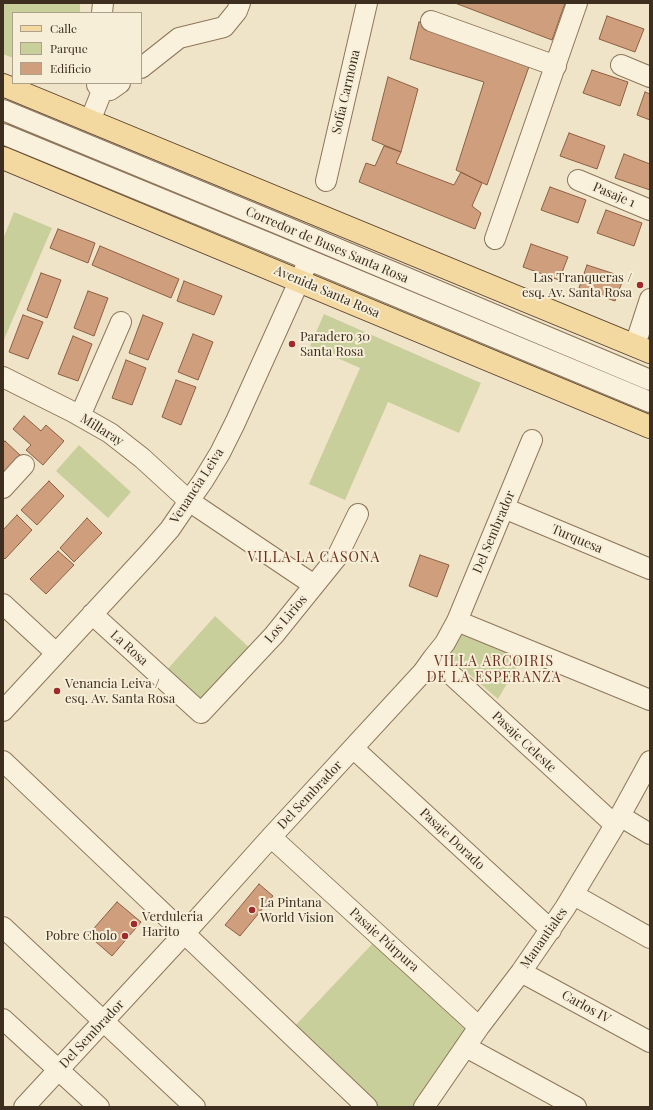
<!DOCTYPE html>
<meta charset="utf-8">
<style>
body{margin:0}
#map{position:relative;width:653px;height:1110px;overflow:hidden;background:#f0e4c8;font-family:"Playfair Display",serif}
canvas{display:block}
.frame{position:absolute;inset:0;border:4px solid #3d2e20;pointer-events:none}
.legend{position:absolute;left:12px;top:12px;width:130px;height:72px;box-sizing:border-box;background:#f7eed8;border:1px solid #ada18e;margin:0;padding:5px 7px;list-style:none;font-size:12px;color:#3d2e20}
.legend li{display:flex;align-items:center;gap:8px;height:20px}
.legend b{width:20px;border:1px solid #ada18e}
</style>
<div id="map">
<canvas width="653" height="1110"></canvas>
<div class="frame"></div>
<ul class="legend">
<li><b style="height:5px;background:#f3d9a0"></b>Calle</li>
<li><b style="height:11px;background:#c9cf9b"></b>Parque</li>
<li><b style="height:11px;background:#cf9f7d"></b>Edificio</li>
</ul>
</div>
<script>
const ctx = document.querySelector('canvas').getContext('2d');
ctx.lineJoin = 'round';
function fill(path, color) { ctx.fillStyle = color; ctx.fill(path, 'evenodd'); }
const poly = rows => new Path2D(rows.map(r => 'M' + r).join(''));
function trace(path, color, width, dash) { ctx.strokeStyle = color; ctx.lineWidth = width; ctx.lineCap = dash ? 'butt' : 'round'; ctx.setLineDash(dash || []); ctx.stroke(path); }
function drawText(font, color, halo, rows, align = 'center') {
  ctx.font = font + ' "Playfair Display",serif'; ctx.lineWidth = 4; ctx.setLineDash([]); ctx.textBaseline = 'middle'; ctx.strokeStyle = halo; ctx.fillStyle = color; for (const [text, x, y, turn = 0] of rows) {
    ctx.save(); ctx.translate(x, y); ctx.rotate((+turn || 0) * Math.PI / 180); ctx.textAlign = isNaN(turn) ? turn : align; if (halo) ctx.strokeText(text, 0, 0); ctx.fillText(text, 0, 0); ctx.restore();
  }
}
const green = poly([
 [3,3,80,3,80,13,13,13,13,58,3,54],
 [14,212,52,228,3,342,3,239],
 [324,314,481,383,459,433,388,402,345,500,309,484,360,368,310,346],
 [79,445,131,492,108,518,56,471],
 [215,616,252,650,202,705,165,672],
 [462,632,522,658,498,699,448,656],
 [374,942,464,1021,466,1034,414,1107,377,1107,293,1028]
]);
const building = poly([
 [455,3,565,3,552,40,455,3],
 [607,16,644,29,635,52,599,39,607,16],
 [419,22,531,61,487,185,456,170,484,82,410,59,419,22],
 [592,70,628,82,620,106,583,93,592,70],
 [388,77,418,89,401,152,372,140,388,77],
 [645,92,650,94,650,120,637,115,645,92],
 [569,133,605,146,597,169,560,156,569,133],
 [384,146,401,152,396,163,454,185,461,172,482,183,472,206,481,213,475,229,359,182,366,163,375,166,384,146],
 [624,154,650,164,650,190,615,178,624,154],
 [550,187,586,200,578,223,541,210,550,187],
 [606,210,642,223,634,246,597,233,606,210],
 [58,229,95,243,88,263,50,248,58,229],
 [531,244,568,257,559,280,523,267,531,244],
 [100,246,179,279,171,298,92,265,100,246],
 [587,265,624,277,615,301,579,288,587,265],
 [41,273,61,280,47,318,27,310,41,273],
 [184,281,222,296,214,315,177,301,184,281],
 [88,291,108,298,94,336,74,328,88,291],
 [23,315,43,322,28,359,9,352,23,315],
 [143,315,163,323,148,360,129,353,143,315],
 [193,334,213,342,198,380,178,372,193,334],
 [73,336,92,344,78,381,58,374,73,336],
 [126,360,146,368,132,405,112,398,126,360],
 [176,380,196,387,181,425,162,417,176,380],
 [24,416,41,431,46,425,64,441,43,465,26,450,31,445,13,429,24,416],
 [5,441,21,456,3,474,3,443,5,441],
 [49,481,64,496,37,525,21,510,49,481],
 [17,515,32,530,5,559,3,557,3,530,17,515],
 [87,518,102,533,74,562,60,548,87,518],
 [58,551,74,565,46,594,30,579,58,551],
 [420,555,449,565,437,597,409,586,420,555],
 [259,884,273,896,240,936,225,925,259,884],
 [117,902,141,922,112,956,88,935,117,902]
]);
const minor = poly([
 [102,13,103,3],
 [431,21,556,66],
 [621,65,650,77],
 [141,68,179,38,224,27,237,11,240,3],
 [97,83,97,85,102,91,110,90,120,83],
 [3,110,281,225,650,380],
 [90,121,102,91],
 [3,134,273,245,650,402],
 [578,180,650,210],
 [326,181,367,3],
 [495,239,577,3],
 [635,345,650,299],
 [3,377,73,412,110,433,142,458,189,501,314,585],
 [80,416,121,322],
 [3,488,24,465],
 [504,508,650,569],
 [3,604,56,653],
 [92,614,201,713,274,635,337,557,358,514],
 [457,621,650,700],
 [433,658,615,825],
 [3,711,149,553,170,529,189,501,203,481,220,453,235,423,306,266],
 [353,748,551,930],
 [3,761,367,1107],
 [620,816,650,834],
 [271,837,479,1027],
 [574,895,650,938],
 [3,927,195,1107],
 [521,972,650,1042],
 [3,1019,99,1107],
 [466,1047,576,1107],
 [24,1107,184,934,271,837,423,672,433,658,445,643,457,621,532,440],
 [424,1107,479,1027,521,972,565,908,615,825,650,761]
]);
const major = poly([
 [3,85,650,352],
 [3,158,650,427]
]);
const markers = [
 [640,285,4,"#9e2a2b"],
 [292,344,4,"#9e2a2b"],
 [57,691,4,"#9e2a2b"],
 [252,910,4,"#9e2a2b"],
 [134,924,4,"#9e2a2b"],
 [125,936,4,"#9e2a2b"]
];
const streetNames = [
 ["Sofía Carmona",346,92,-77],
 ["Pasaje 1",614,195,23],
 ["Corredor de Buses Santa Rosa",327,245,23],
 ["Avenida Santa Rosa",327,292,23],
 ["Millaray",102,430,32],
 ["Venancia Leiva",197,486,-57],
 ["Del Sembrador",494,532,-67],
 ["Turquesa",577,539,23],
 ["Los Lirios",286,619,-50],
 ["La Rosa",129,648,42],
 ["Pasaje Celeste",524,742,43],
 ["Del Sembrador",310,795,-47],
 ["Pasaje Dorado",452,839,43],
 ["Manantiales",544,938,-55],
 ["Pasaje Púrpura",384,940,42],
 ["Carlos IV",586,1007,29],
 ["Del Sembrador",92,1034,-47]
];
const poiNames = [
 ["Las Tranqueras /",632,278,"right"],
 ["esq. Av. Santa Rosa",632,293,"right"],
 ["Paradero 30",300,337],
 ["Santa Rosa",300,352],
 ["Venancia Leiva /",65,684],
 ["esq. Av. Santa Rosa",65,699],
 ["La Pintana",260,903],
 ["World Vision",260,918],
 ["Verduleria",142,917],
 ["Harito",142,932],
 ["Pobre Cholo",117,936,"right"]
];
const neighbourhoodNames = [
 ["VILLA LA CASONA",314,558],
 ["VILLA ARCOIRIS",494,662],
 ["DE LA ESPERANZA",494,678]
];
fill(green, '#c9cf9b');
fill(building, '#cf9f7d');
trace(building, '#8d5f41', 1);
trace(minor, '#8d765c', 22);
trace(major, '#5b4430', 24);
trace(minor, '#faf1dc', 20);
trace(major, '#f3d9a0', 22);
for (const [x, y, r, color] of markers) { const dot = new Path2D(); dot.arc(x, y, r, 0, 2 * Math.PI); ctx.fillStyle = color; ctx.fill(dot); trace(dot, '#f7eed8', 1.5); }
drawText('13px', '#3d2e20', '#f7eed8', streetNames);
drawText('13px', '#3d2e20', '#f7eed8', poiNames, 'left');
ctx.letterSpacing = '1px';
drawText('14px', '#6b2e1e', '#f7eed8', neighbourhoodNames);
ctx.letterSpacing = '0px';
</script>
